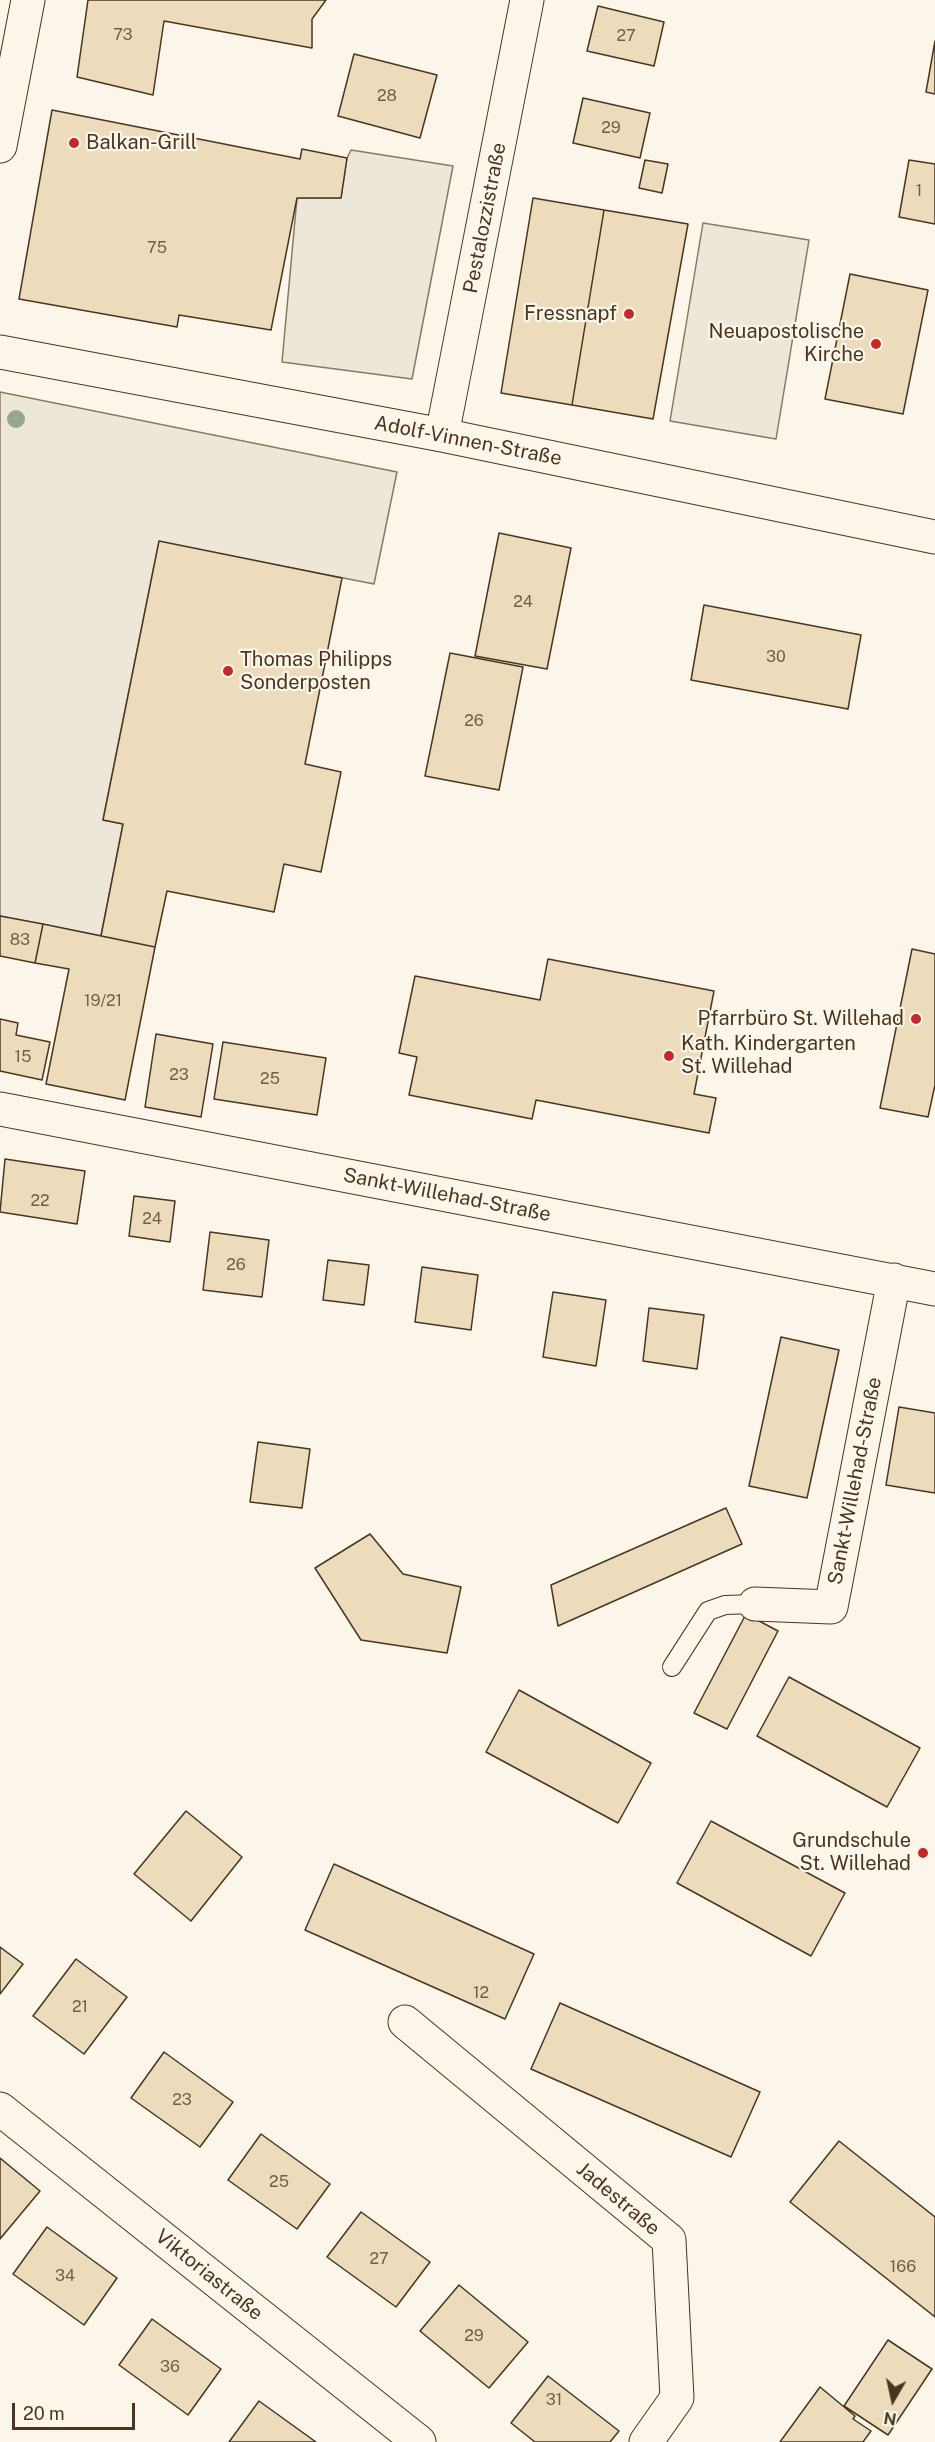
<!DOCTYPE html>
<meta charset="utf-8">
<style>
body{margin:0}
#map{position:relative;width:935px;height:2442px;overflow:hidden;background:#fbf6e9;font-family:"Public Sans",sans-serif}
canvas{display:block}
.north{position:absolute;left:863px;top:2370px;width:60px;height:60px;-webkit-text-stroke:4px #fbf6e9;paint-order:stroke;rotate:189deg;font-size:16px;font-weight:700;line-height:24px;text-align:center;color:#4a3520}
.north::after{content:'';display:block;margin:auto;width:21px;height:27px;background:#4a3520;clip-path:polygon(50% 0,100% 100%,50% 72%,0 100%)}
.scale{position:absolute;left:12px;top:2403px;width:123px;height:27px;box-sizing:border-box;border:3px solid #4a3520;border-top:0;padding-left:8px;font-size:18px;line-height:21px;white-space:nowrap;color:#4a3520;-webkit-text-stroke:4px #fbf6e9;paint-order:stroke}
</style>
<div id="map">
<canvas width="935" height="2442"></canvas>
<div class="north">N</div>
<div class="scale">20 m</div>
</div>
<script>
const ctx = document.querySelector('canvas').getContext('2d');
ctx.lineJoin = 'round';
function fill(path, color) { ctx.fillStyle = color; ctx.fill(path, 'evenodd'); }
const poly = rows => new Path2D(rows.map(r => 'M' + r).join(''));
function trace(path, color, width, dash) { ctx.strokeStyle = color; ctx.lineWidth = width; ctx.lineCap = dash ? 'butt' : 'round'; ctx.setLineDash(dash || []); ctx.stroke(path); }
function drawText(font, color, halo, rows, align = 'center') {
  ctx.font = font + ' "Public Sans",sans-serif'; ctx.lineWidth = 4.5; ctx.setLineDash([]); ctx.textBaseline = 'middle'; ctx.strokeStyle = halo; ctx.fillStyle = color; for (const [text, x, y, turn = 0] of rows) {
    ctx.save(); ctx.translate(x, y); ctx.rotate((+turn || 0) * Math.PI / 180); ctx.textAlign = isNaN(turn) ? turn : align; if (halo) ctx.strokeText(text, 0, 0); ctx.fillText(text, 0, 0); ctx.restore();
  }
}
const parking = poly([
 [351,150,453,166,412,379,282,362,297,198,341,198,347,158,351,150],
 [703,223,809,240,776,439,670,421,703,223],
 [0,392,397,472,374,584,159,542,103,820,123,824,101,936,0,916,0,392]
]);
const building = poly([
 [88,0,326,0,312,19,312,48,164,21,153,95,77,77,88,0],
 [598,6,664,22,654,66,587,51,598,6],
 [935,41,935,94,926,92,935,41],
 [354,54,437,75,420,138,338,116,354,54],
 [583,98,650,113,640,158,573,143,583,98],
 [52,110,300,159,302,149,347,158,341,198,297,198,271,330,179,315,177,327,19,299,52,110],
 [645,160,668,164,662,193,639,188,645,160],
 [909,160,935,164,935,224,899,217,909,160],
 [533,198,604,210,572,405,501,393,533,198],
 [604,210,688,224,653,419,572,405,604,210],
 [850,274,928,290,903,414,825,399,850,274],
 [499,533,571,548,547,669,475,656,499,533],
 [159,541,342,578,305,764,341,772,321,872,284,864,274,912,167,891,155,947,101,936,123,824,103,820,159,541],
 [704,605,861,635,848,709,691,680,704,605],
 [450,653,523,667,499,790,425,776,450,653],
 [0,916,43,924,35,963,0,956,0,916],
 [43,924,155,947,125,1100,46,1084,69,969,35,963,43,924],
 [912,949,935,954,935,1085,928,1117,880,1108,912,949],
 [548,959,714,991,694,1094,716,1098,709,1133,536,1100,532,1119,409,1095,417,1057,399,1053,415,976,540,1000,548,959],
 [0,1019,18,1023,16,1035,50,1042,42,1080,0,1071,0,1019],
 [156,1034,213,1044,201,1117,145,1107,156,1034],
 [223,1042,326,1058,317,1115,214,1099,223,1042],
 [5,1159,85,1171,77,1224,0,1212,5,1159],
 [134,1196,175,1201,170,1242,129,1236,134,1196],
 [210,1232,269,1240,262,1297,203,1290,210,1232],
 [328,1260,369,1265,364,1305,323,1300,328,1260],
 [422,1267,478,1275,471,1330,415,1322,422,1267],
 [553,1292,606,1300,596,1366,543,1357,553,1292],
 [649,1308,704,1315,697,1369,643,1361,649,1308],
 [781,1337,839,1350,807,1498,749,1486,781,1337],
 [899,1407,935,1413,935,1493,886,1485,899,1407],
 [258,1442,310,1449,302,1508,250,1502,258,1442],
 [726,1508,742,1544,558,1626,551,1585,726,1508],
 [370,1534,403,1574,461,1587,447,1653,361,1640,315,1568,370,1534],
 [746,1614,778,1631,727,1729,694,1713,746,1614],
 [789,1677,920,1748,887,1807,757,1736,789,1677],
 [519,1690,651,1763,618,1823,486,1752,519,1690],
 [186,1811,242,1857,191,1921,134,1874,186,1811],
 [711,1821,845,1893,811,1956,677,1883,711,1821],
 [334,1864,534,1954,505,2019,305,1930,334,1864],
 [0,1947,23,1964,0,1994,0,1947],
 [76,1959,127,1997,84,2054,33,2016,76,1959],
 [560,2003,760,2092,731,2157,531,2069,560,2003],
 [164,2052,233,2102,200,2147,131,2098,164,2052],
 [261,2134,330,2184,297,2229,228,2180,261,2134],
 [839,2141,935,2217,935,2317,790,2202,839,2141],
 [0,2158,40,2191,0,2239,0,2158],
 [361,2212,430,2262,396,2307,327,2257,361,2212],
 [47,2227,117,2278,84,2325,13,2274,47,2227],
 [459,2285,528,2342,489,2388,420,2331,459,2285],
 [152,2319,221,2369,188,2415,119,2365,152,2319],
 [888,2340,932,2369,888,2435,844,2406,888,2340],
 [548,2376,619,2431,610,2442,535,2442,511,2423,548,2376],
 [820,2387,855,2416,853,2419,871,2431,863,2442,780,2442,820,2387],
 [259,2401,316,2442,229,2442,259,2401]
]);
const lane = poly([
 [672,1667,708,1611,725,1605,755,1604]
]);
const street = poly([
 [0,146,28,0],
 [0,352,442,435,935,537],
 [442,435,527,0],
 [0,1109,935,1289],
 [755,1604,831,1607,894,1280],
 [405,2022,669,2240,677,2398,646,2442],
 [0,2109,419,2442]
]);
const trees = [
 [16,419]
];
const markers = [
 [74,143,6,"#c62828"],
 [629,314,6,"#c62828"],
 [876,344,6,"#c62828"],
 [228,671,6,"#c62828"],
 [916,1019,6,"#c62828"],
 [669,1056,6,"#c62828"],
 [923,1853,6,"#c62828"]
];
const numberNames = [
 ["73",123,35],
 ["27",626,36],
 ["28",387,96],
 ["29",611,128],
 ["1",919,191],
 ["75",157,248],
 ["24",523,602],
 ["30",776,657],
 ["26",474,721],
 ["83",20,940],
 ["19/21",103,1001],
 ["15",23,1057],
 ["23",179,1075],
 ["25",270,1079],
 ["22",40,1201],
 ["24",152,1219],
 ["26",236,1265],
 ["12",481,1993],
 ["21",80,2007],
 ["23",182,2100],
 ["25",279,2182],
 ["27",379,2259],
 ["166",903,2267],
 ["34",65,2276],
 ["29",474,2336],
 ["36",170,2367],
 ["31",554,2400]
];
const poiNames = [
 ["Balkan-Grill",86,143,"left"],
 ["Fressnapf",617,314],
 ["Neuapostolische",864,332],
 ["Kirche",864,355],
 ["Thomas Philipps",240,660,"left"],
 ["Sonderposten",240,683,"left"],
 ["Pfarrbüro St. Willehad",904,1019],
 ["Kath. Kindergarten",681,1044,"left"],
 ["St. Willehad",681,1067,"left"],
 ["Grundschule",911,1841],
 ["St. Willehad",911,1864]
];
const streetNames = [
 ["Pestalozzistraße",485,218,-79],
 ["Adolf-Vinnen-Straße",468,441,11],
 ["Sankt-Willehad-Straße",447,1195,11],
 ["Sankt-Willehad-Straße",855,1481,-79],
 ["Jadestraße",618,2199,40],
 ["Viktoriastraße",209,2275,39]
];
fill(parking, '#ede7d9');
trace(parking, '#887966', 1.5);
fill(building, '#ecdcbc');
trace(building, '#4a3520', 1.5);
trace(lane, '#4a3520', 20);
trace(street, '#4a3520', 35);
trace(lane, '#fbf6e9', 18);
trace(street, '#fbf6e9', 33);
ctx.fillStyle = '#96a887';
for (const [x, y] of trees) { ctx.beginPath(); ctx.arc(x, y, 9, 0, 2 * Math.PI); ctx.fill(); }
for (const [x, y, r, color] of markers) { const dot = new Path2D(); dot.arc(x, y, r, 0, 2 * Math.PI); ctx.fillStyle = color; ctx.fill(dot); trace(dot, '#fbf6e9', 2); }
drawText('16px', '#725f47', null, numberNames);
drawText('20px', '#4a3520', '#fbf6e9', poiNames, 'right');
drawText('20px', '#4a3520', '#fbf6e9', streetNames);
</script>
